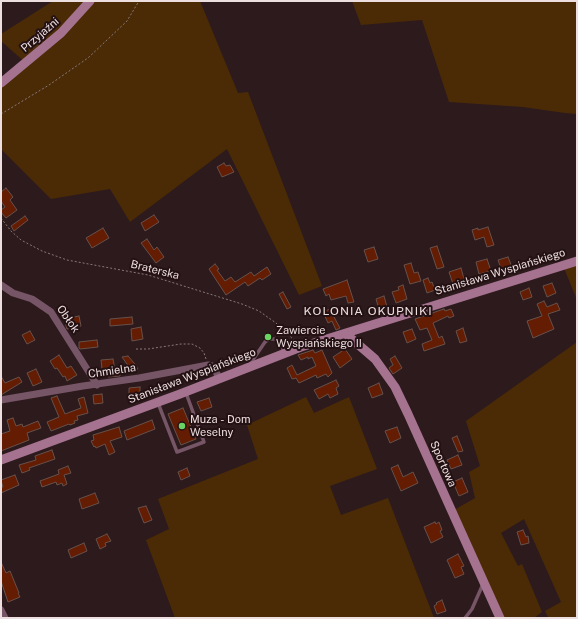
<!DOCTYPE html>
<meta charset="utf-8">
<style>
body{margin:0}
#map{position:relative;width:578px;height:619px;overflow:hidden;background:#2d1a1c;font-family:"Public Sans",sans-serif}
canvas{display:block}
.frame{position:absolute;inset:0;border:2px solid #eddee0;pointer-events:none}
</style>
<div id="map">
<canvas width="578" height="619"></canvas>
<div class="frame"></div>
</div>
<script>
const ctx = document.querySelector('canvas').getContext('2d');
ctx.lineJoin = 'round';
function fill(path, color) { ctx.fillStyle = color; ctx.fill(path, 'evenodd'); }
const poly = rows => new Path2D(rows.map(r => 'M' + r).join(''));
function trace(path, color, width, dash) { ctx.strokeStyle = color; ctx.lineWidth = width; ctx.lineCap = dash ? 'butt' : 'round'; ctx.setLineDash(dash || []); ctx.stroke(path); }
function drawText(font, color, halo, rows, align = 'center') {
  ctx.font = font + ' "Public Sans",sans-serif'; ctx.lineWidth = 4; ctx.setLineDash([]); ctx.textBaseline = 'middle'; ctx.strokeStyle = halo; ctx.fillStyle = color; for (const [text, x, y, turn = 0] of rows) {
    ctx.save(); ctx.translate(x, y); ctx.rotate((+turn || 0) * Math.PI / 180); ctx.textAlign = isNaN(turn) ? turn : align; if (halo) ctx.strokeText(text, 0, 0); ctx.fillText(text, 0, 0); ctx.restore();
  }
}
const green = poly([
 [53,1,200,1,238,93,248,92,322,286,299,295,227,149,130,222,110,189,51,199,1,149,1,86,26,63,1,41,1,34],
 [352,1,577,1,577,114,565,113,523,107,449,102,422,20,361,25],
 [577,265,577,300,564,268],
 [577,342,577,618,546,618,548,617,545,611,561,602,524,519,501,533,518,566,522,564,542,612,534,618,504,618,454,510,475,498,469,472,480,466,466,421],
 [306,397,314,413,349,397,377,469,330,486,341,515,388,498,434,618,175,618,146,540,169,529,158,499,258,459,247,425]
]);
const building = poly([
 [224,163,226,166,230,165,234,172,222,177,217,167,224,163],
 [6,188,13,197,10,200,17,210,6,218,1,212,1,210,5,207,1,201,1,192,6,188],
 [154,215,159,222,145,231,141,223,154,215],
 [25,216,28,220,14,231,11,226,25,216],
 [488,227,494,245,487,247,484,237,475,240,472,230,478,228,478,230,488,227],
 [103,228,109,238,92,248,86,238,103,228],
 [147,239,154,250,157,247,164,257,156,263,141,243,147,239],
 [437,246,444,267,437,269,430,248,437,246],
 [374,247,378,259,368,262,364,250,374,247],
 [508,257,512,267,502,271,498,260,508,257],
 [487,259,491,271,479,274,476,262,487,259],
 [411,263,414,273,418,272,421,281,410,284,404,265,411,263],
 [215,264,219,269,217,270,225,281,231,277,235,282,251,272,254,276,267,267,271,274,262,280,260,278,248,286,245,282,226,295,209,269,215,264],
 [461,268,464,279,453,284,449,272,461,268],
 [428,278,430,283,432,282,435,290,427,293,423,280,428,278],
 [347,280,354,302,348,303,346,296,331,300,329,294,326,296,323,289,347,280],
 [552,283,556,293,547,297,543,286,552,283],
 [403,285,407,299,396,303,392,292,399,290,398,287,403,285],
 [529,288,532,297,523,300,520,292,529,288],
 [283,292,291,307,287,309,279,294,283,292],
 [384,296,387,307,379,309,376,299,384,296],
 [544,301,547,307,557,303,560,310,548,314,554,329,533,338,527,321,542,316,537,304,544,301],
 [330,309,334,317,340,328,336,330,332,321,328,323,323,312,330,309],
 [444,309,445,311,451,309,454,316,449,318,448,316,433,323,439,338,442,336,445,344,424,351,422,344,432,340,427,328,420,330,415,319,444,309],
 [79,316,81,326,67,329,64,319,79,316],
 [132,317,133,324,110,326,110,319,132,317],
 [141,327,143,339,132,341,131,329,141,327],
 [463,328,467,341,460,343,456,331,463,328],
 [412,329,416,339,407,343,403,332,412,329],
 [30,331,35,340,27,344,22,335,30,331],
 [97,340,98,347,80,349,79,348,79,342,97,340],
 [345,349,352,359,340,368,333,357,345,349],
 [313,350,315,353,322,350,332,373,328,377,326,374,317,378,316,375,299,383,296,378,292,379,287,368,292,365,297,375,316,366,312,357,308,359,308,357,301,360,298,355,313,350],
 [59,355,67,368,71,366,77,375,67,381,65,376,63,377,57,368,55,369,50,361,59,355],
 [128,356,134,363,138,369,132,371,122,357,128,356],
 [395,356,402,368,393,374,389,368,393,365,390,359,395,356],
 [113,359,115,370,119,369,120,376,108,377,106,368,102,369,101,360,113,359],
 [36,369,42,382,33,386,27,373,36,369],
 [1,376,5,383,19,377,22,382,1,395,1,376],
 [336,380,339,386,336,388,338,394,330,398,328,394,319,399,314,390,336,380],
 [379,383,383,394,372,398,368,388,379,383],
 [140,387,140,397,129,398,129,388,140,387],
 [102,394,103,403,94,404,93,395,102,394],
 [57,396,65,414,81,408,78,399,84,397,88,413,77,416,78,420,74,421,75,423,70,425,69,424,51,431,47,422,59,417,51,398,57,396],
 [209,398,212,407,201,411,197,402,209,398],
 [183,408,196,439,181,445,168,414,183,408],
 [13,418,16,426,22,424,23,427,38,421,41,428,27,433,29,440,1,451,1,434,10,431,7,420,13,418],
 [152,420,155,429,127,440,124,431,152,420],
 [119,427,122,437,110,441,115,452,109,455,105,444,96,448,95,446,94,447,91,441,94,440,93,435,119,427],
 [397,427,401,438,390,443,385,431,397,427],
 [457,436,463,451,458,452,452,438,457,436],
 [52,450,55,459,29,468,30,470,22,473,19,465,36,460,35,456,52,450],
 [458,455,462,465,451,469,447,460,458,455],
 [398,465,403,477,413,472,418,483,401,491,391,468,398,465],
 [68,466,71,473,64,475,67,484,63,486,62,483,57,485,56,482,42,487,40,481,59,474,58,470,68,466],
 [187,468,190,476,181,480,178,472,187,468],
 [15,475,19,485,1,493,1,487,3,487,1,480,15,475],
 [462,478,468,492,459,496,453,482,462,478],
 [95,493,99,503,82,509,79,499,95,493],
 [146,506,152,520,144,523,138,508,146,506],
 [435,522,436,524,439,522,442,530,440,531,443,537,431,543,424,527,435,522],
 [523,530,526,537,528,536,529,543,521,545,517,532,523,530],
 [107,534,111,541,105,543,106,546,100,549,96,539,107,534],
 [84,543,87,551,71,558,68,550,84,543],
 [458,554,464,566,461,567,464,574,455,578,447,560,458,554],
 [1,562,6,573,10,571,19,593,18,593,20,597,8,602,1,581,1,562],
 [442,600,446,611,437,614,434,606,437,604,436,603,442,600]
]);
const path = poly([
 [1,114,49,85,88,58,127,21,139,1],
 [1,218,11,231,21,240,42,251,67,260,148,275,242,304,259,311,276,323,295,341],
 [136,349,148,349,181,344,192,344,200,348,204,353,206,359]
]);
const lane = poly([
 [250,364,265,342,269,339,276,339,280,341,282,345,284,353],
 [158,403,177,452,204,442,186,393],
 [465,618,472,609,483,584]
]);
const street = poly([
 [1,285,13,293,32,299,51,312,97,385],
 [1,400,83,386,139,378,208,365,212,366,215,370,219,378],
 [1,610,5,618]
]);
const secondary = poly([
 [1,83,61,33,90,1],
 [346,334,375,359,395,387,408,414,500,618],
 [1,460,180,394,301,347,577,261]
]);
const markers = [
 [268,337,4,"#6bd362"],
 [182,426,4,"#6bd362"]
];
const streetNames = [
 ["Przyjaźni",40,35,-41],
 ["Braterska",155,270,14],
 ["Stanisława Wyspiańskiego",500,272,-17],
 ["Obłok",68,319,55],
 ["Chmielna",112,371,-8],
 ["Stanisława Wyspiańskiego",192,376,-21],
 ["Sportowa",443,464,66]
];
const poiNames = [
 ["Zawiercie",276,331],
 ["Wyspiańskiego II",276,344],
 ["Muza - Dom",190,420],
 ["Weselny",190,433]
];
const neighbourhoodNames = [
 ["KOLONIA OKUPNIKI",368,311]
];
fill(green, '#4b2b06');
fill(building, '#641c03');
trace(building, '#67514b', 1);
trace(path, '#89787a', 1, [2, 2]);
trace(lane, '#755566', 3.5);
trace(street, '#755566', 7);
trace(secondary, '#a5728f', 9);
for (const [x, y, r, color] of markers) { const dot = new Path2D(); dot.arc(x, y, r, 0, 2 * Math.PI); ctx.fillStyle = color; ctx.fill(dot); trace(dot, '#231113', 1.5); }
drawText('11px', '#eddee0', '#231113', streetNames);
drawText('11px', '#eddee0', '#231113', poiNames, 'left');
ctx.letterSpacing = '1px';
drawText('12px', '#eddee0', '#231113', neighbourhoodNames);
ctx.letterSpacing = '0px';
</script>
